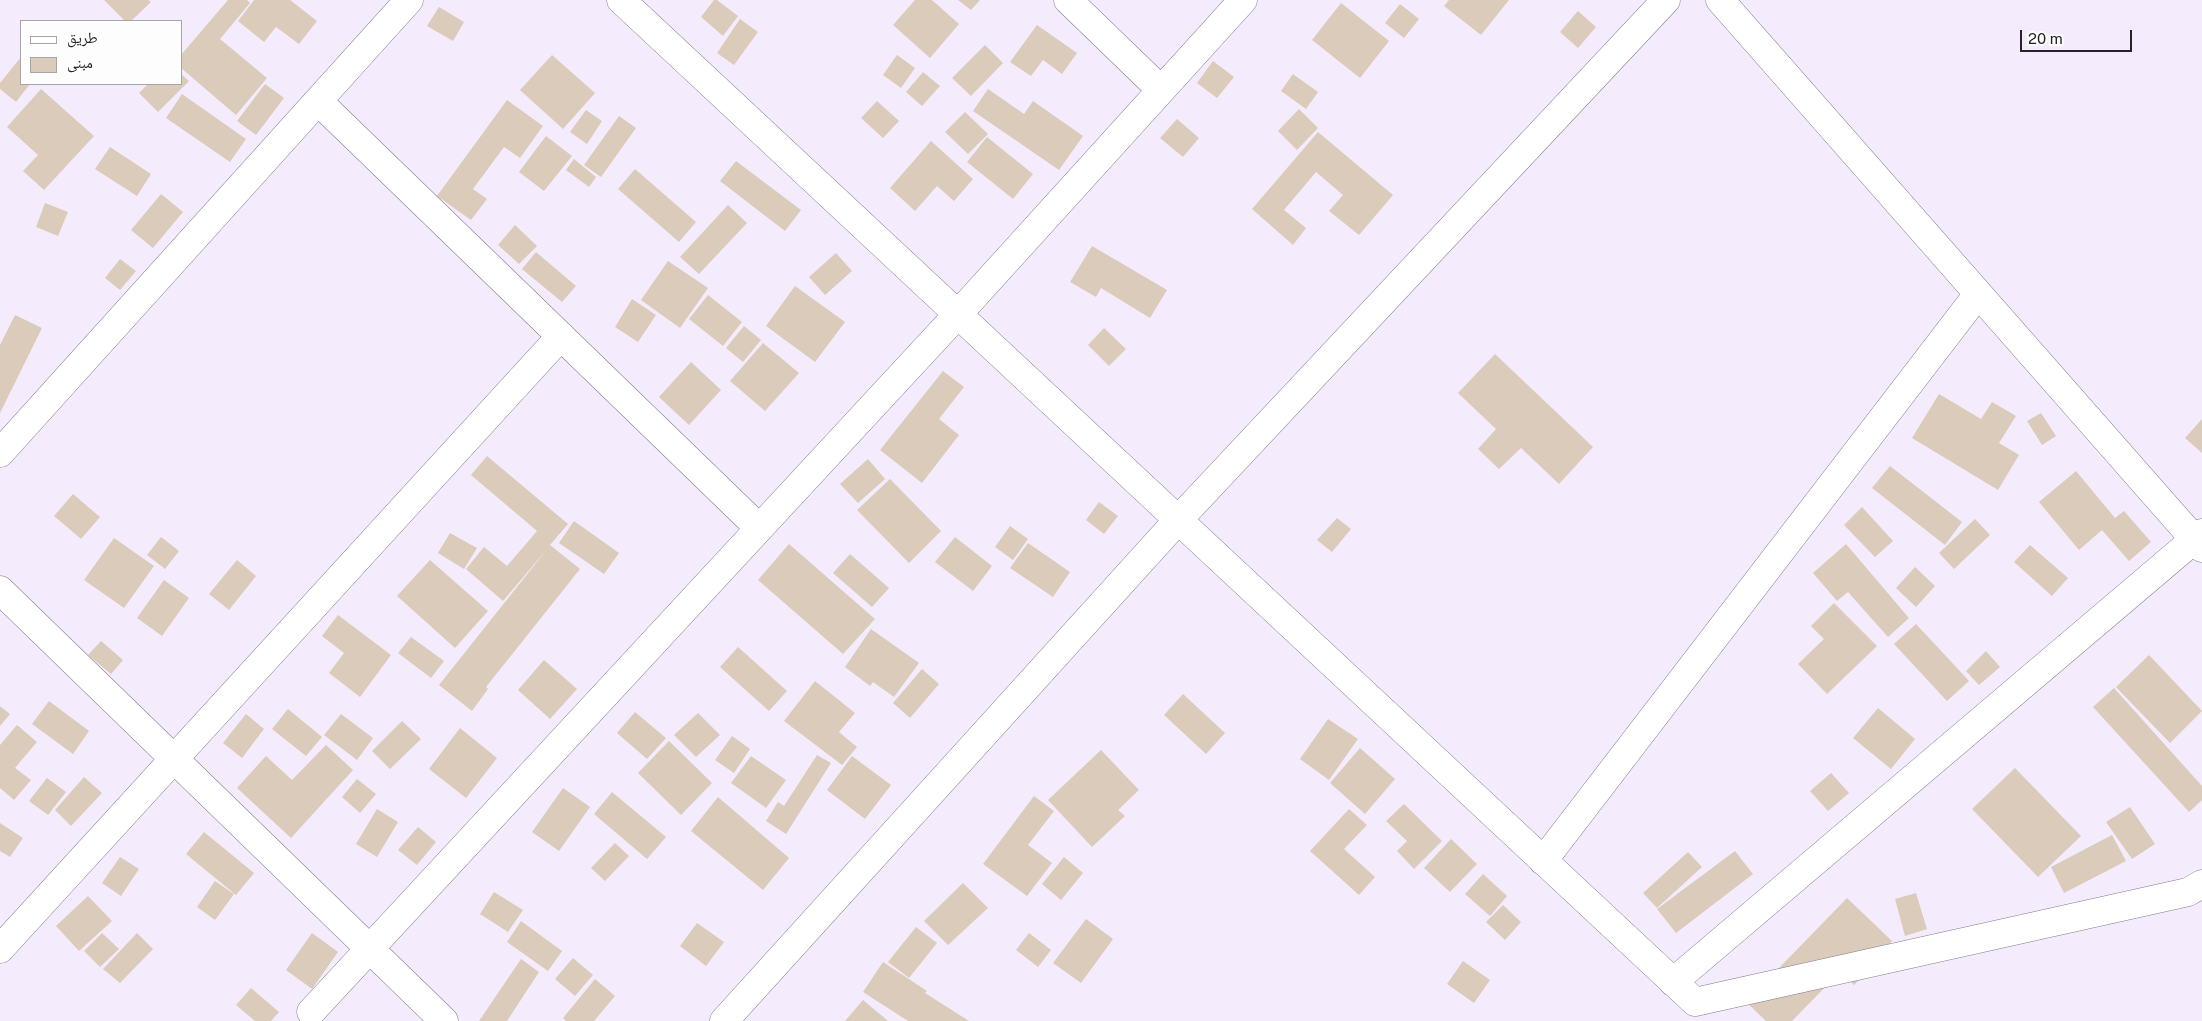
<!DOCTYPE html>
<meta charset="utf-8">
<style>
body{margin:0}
#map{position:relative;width:2202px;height:1021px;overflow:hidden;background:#f4ecfc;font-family:"Public Sans","Noto Naskh Arabic",sans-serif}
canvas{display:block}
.legend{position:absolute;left:20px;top:20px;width:162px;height:65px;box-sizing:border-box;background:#fdfdfd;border:1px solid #a7a5a8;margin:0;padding:6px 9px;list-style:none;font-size:15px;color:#262229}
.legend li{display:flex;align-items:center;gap:10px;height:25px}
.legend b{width:25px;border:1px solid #a7a5a8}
.scale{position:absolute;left:2020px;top:30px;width:112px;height:22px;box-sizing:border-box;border:2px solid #262229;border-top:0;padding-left:6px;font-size:15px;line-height:18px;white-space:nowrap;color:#262229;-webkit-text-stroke:4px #fdfdfd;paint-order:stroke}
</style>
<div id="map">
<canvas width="2202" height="1021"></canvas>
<ul class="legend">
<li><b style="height:6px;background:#fff"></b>طريق</li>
<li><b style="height:14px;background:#dacbba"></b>مبنى</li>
</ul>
<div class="scale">20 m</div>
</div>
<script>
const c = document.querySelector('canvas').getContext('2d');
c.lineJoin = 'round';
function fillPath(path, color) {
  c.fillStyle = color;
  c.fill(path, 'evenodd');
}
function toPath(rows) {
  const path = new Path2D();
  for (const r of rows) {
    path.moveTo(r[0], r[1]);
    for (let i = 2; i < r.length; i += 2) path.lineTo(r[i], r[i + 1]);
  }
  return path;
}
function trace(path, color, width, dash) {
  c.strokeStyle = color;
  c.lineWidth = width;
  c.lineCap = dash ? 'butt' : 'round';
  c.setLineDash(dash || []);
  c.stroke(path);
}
const building = toPath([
 [104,0,148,0,151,2,131,21,125,21],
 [228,0,247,0,250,3,220,39,267,78,236,115,181,68,181,55],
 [254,0,290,0,317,21,299,44,276,27,264,42,238,21],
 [714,0,717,0,738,16,723,36,701,17],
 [915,0,932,0,959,24,930,58,893,25],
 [958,0,980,0,971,10],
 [1449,0,1509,0,1481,35,1444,6],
 [1341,3,1389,41,1360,78,1312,40],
 [1400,4,1419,19,1404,38,1385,23],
 [439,7,464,22,453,41,427,26],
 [1578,11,1596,27,1578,48,1560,32],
 [740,19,758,32,734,65,717,53],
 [1037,25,1077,53,1062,74,1043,60,1031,76,1010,62],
 [985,45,1003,63,971,96,952,78],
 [552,55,595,93,563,129,520,90],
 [897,55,915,68,901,88,883,75],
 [21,57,21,84,30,84,16,102,0,89,0,83],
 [1213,61,1234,77,1217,98,1197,83],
 [923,72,940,86,922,106,906,92],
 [181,74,189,81,158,112,139,93,148,84,181,84],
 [1293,74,1318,92,1306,109,1281,91],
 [265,84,284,98,256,135,237,121],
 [41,89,94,136,44,190,23,171,38,155,7,127],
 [988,89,1024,114,1033,101,1083,136,1059,170,973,111],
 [182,94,246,139,230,162,166,118],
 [507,100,543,126,520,158,504,147,473,189,487,199,471,220,437,196],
 [877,101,899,121,883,138,861,118],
 [1299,109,1318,128,1297,150,1278,131],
 [586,110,602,121,587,144,570,132],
 [965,112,988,134,968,154,945,132],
 [619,116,636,128,601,177,584,165],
 [1177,119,1199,138,1183,157,1160,138],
 [1318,132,1393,195,1359,235,1329,211,1343,195,1316,172,1284,210,1306,228,1293,245,1252,209],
 [546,136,572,156,544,191,519,172],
 [987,137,1033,174,1013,199,967,162],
 [931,141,973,179,954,201,937,186,915,211,890,188],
 [110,147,151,174,137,196,95,169],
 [574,159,596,177,589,187,566,170],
 [736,161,801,210,785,231,720,181],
 [635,169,696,222,679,242,618,189],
 [161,194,183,212,153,248,131,230],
 [45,203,68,212,58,236,36,227],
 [728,205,747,223,699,274,680,257],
 [515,225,537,246,519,264,498,245],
 [1092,246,1167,290,1150,318,1101,288,1096,297,1070,282],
 [536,252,576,286,562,302,522,269],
 [836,253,852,271,825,295,809,277],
 [120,259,136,271,120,290,105,278],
 [668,261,708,288,680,328,641,300],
 [795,286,845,322,815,362,766,326],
 [708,295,742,322,723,346,689,319],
 [632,299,656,315,638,342,615,327],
 [15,315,42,328,0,413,0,345],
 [744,326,761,340,743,362,726,348],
 [1104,328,1126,349,1109,366,1088,345],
 [763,343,799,373,765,411,730,381],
 [1495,354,1593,447,1559,484,1521,448,1499,469,1478,449,1496,429,1458,393],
 [691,362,721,390,689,425,659,397],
 [943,371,964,387,939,419,959,435,922,483,880,450],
 [1939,394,1981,419,1992,402,2016,416,1999,443,2019,455,1998,490,1912,438],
 [2041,413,2056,436,2042,445,2027,421],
 [2202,419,2202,453,2185,438],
 [487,456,568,524,550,545,580,569,486,687,488,689,472,711,439,685,548,548,503,601,466,569,484,547,507,566,537,531,471,475],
 [868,459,885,479,858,503,840,484],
 [1890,466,1962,522,1945,545,1872,488],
 [2076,471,2115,518,2124,511,2151,542,2129,561,2102,530,2079,550,2039,502],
 [890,479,941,531,909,563,857,510],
 [73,494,100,517,81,539,54,516],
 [1099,502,1118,516,1104,534,1086,520],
 [1862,507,1893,541,1875,557,1844,525],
 [1337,518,1351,529,1332,552,1317,540],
 [1975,519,1990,535,1954,569,1939,553],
 [574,521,619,553,604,574,559,543],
 [1010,526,1028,539,1013,560,995,547],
 [450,533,477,548,464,569,438,553],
 [161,537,179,551,165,569,147,555],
 [955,537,992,566,973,591,935,562],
 [114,538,154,566,124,608,84,580],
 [1028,543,1070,572,1053,597,1010,568],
 [789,544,875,619,843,654,758,580],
 [1846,544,1909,618,1888,637,1848,592,1837,601,1813,573],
 [2030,545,2068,578,2052,596,2014,562],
 [850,554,889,588,872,607,833,573],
 [237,560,256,576,229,610,209,594],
 [430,560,488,611,455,648,397,596],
 [1915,567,1935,586,1916,607,1896,588],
 [164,580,189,598,162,636,137,618],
 [1834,603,1877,646,1827,694,1798,664,1824,639,1811,626],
 [338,615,391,655,360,697,329,673,344,653,322,636],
 [1916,624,1969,681,1947,701,1894,644],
 [871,629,919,663,894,697,873,682,870,686,845,667],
 [411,637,444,661,431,678,398,653],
 [101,641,123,660,111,674,88,655],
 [738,647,787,691,769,711,720,667],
 [1986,651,2000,667,1979,685,1966,671],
 [2149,655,2202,711,2170,743,2116,687],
 [544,660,577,689,550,719,518,690],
 [922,669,939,684,910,718,893,703],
 [815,681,855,713,839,732,857,747,842,765,784,721],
 [2114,688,2202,786,2202,800,2189,812,2093,707],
 [1183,694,1225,733,1206,754,1164,715],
 [49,701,89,731,73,754,32,724],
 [0,706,10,714,0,726],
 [1878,708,1915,739,1891,769,1853,738],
 [288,709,322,737,306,756,272,729],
 [635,712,666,738,647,759,617,733],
 [698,713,720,735,696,757,674,735],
 [246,714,264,729,242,758,223,743],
 [341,714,373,738,357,760,324,735],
 [1328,719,1358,739,1329,780,1300,759],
 [402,721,421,739,390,769,372,751],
 [17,725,37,742,15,768,31,780,14,800,0,788,0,745],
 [460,728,497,758,466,798,429,769],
 [732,736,750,749,734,773,715,760],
 [669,741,712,783,681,815,638,773],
 [326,745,353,770,291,838,237,788,266,756,292,780],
 [1360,748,1395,779,1365,814,1330,783],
 [1101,750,1139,790,1118,810,1125,816,1092,847,1048,800],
 [817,755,831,763,786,834,766,821,778,802,784,806],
 [751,756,786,780,766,808,731,783],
 [852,756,891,785,865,819,827,790],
 [2015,768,2081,836,2038,877,1972,809],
 [1831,773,1849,793,1828,811,1810,791],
 [84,777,102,793,71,826,55,810],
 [47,778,66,792,48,815,29,801],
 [357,779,376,794,360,813,342,797],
 [563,788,590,807,559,851,532,832],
 [612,792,666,837,647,859,594,814],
 [1034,796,1054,811,1028,845,1052,863,1027,896,983,864],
 [718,797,789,858,763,890,691,831],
 [1404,804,1442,841,1414,869,1397,851,1407,841,1386,821],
 [2130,807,2155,844,2132,859,2106,822],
 [377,809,398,822,377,857,356,844],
 [1349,809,1367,825,1344,849,1375,877,1359,895,1310,851],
 [0,823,23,838,10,857,0,851],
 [418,827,436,842,417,865,398,850],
 [204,832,254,873,236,895,186,854],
 [2112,835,2126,861,2064,893,2051,867],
 [1451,839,1477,864,1450,892,1424,868],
 [615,843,629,856,605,881,591,868],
 [1735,851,1753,874,1676,933,1657,909],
 [1688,852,1702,867,1657,908,1643,893],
 [120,857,139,869,121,896,102,883],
 [1064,857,1083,873,1061,900,1042,884],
 [1483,874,1507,896,1490,916,1465,894],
 [215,881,234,894,215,920,197,907],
 [963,883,988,908,948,945,924,921],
 [494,892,523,910,508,932,480,914],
 [1916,893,1927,929,1905,936,1895,899],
 [88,896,112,921,79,951,56,926],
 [1847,898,1892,941,1880,954,1882,956,1854,985,1840,972,1792,1021,1766,1021,1746,1002],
 [1503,905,1521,922,1505,940,1486,922],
 [1086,919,1113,939,1081,983,1053,963],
 [521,921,562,951,548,971,507,942],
 [697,923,724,942,706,966,680,946],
 [916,927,937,943,909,978,888,962],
 [102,933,119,949,100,967,84,951],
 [137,933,153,949,120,983,103,969],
 [312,933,338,952,312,989,286,970],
 [1029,933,1051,950,1038,967,1016,950],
 [573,958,593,975,575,996,555,979],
 [521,959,539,972,507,1021,479,1021],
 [1463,961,1490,980,1474,1003,1447,984],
 [883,962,927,991,925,993,969,1021,908,1021,863,992],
 [595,979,615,996,594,1021,566,1021,563,1018],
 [251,988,279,1012,271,1021,255,1021,236,1005],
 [863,1000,888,1021,845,1021]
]);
const minor = toPath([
 [621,0,1695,1002,2188,892,2202,884],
 [1068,0,1161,90],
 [1720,0,2202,548],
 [318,101,759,528],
 [0,453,409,0],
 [0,590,444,1021],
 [1543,861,1978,294],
 [0,949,561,336],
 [1673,982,2202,533],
 [311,1012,959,313,1243,0],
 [724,1021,1179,519,1666,0]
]);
fillPath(building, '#dacbba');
trace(minor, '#837a8c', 29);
trace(minor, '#fff', 28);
</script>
